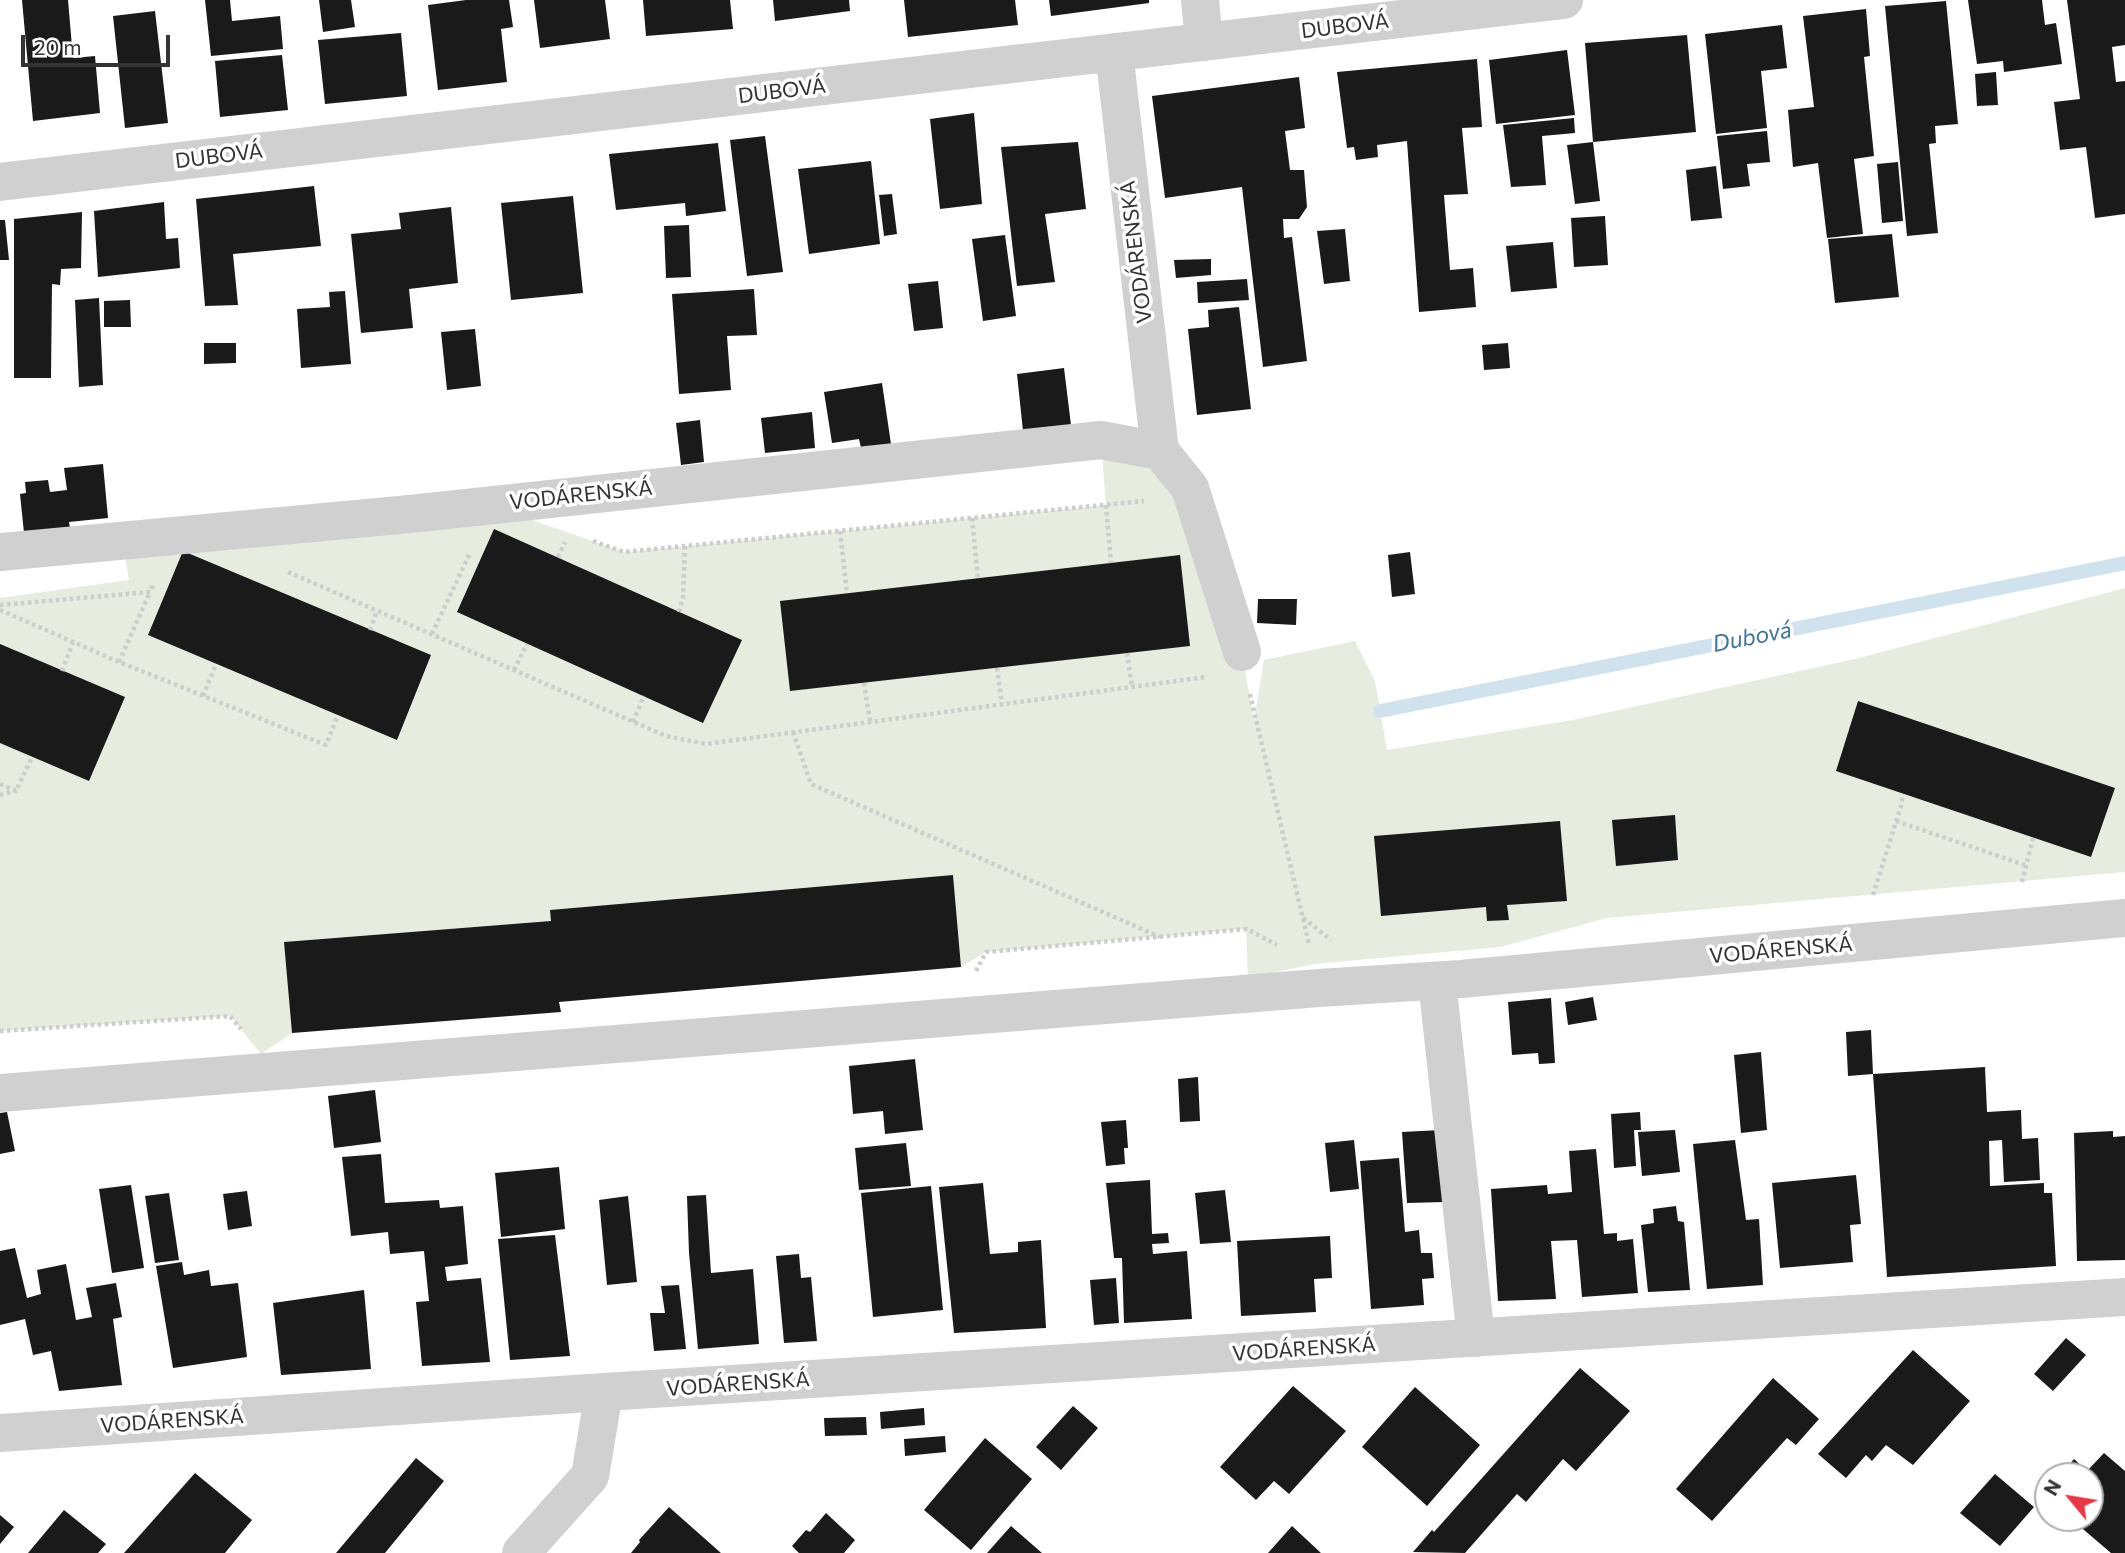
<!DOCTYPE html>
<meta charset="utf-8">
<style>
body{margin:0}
#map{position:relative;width:2125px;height:1553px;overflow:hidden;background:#fff;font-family:Commissioner,sans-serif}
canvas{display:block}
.north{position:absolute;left:2034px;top:1462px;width:70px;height:70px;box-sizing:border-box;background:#fff;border:2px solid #adadad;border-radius:50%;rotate:300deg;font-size:19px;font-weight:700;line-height:28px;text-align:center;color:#333}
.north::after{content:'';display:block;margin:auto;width:24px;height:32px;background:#e63946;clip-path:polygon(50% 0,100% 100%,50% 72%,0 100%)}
.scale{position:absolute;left:21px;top:35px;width:149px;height:32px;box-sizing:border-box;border:4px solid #333;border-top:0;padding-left:9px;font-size:21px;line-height:24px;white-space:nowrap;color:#333;-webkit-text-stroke:5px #fff;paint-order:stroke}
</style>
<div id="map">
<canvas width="2125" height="1553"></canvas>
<div class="north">N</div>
<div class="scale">20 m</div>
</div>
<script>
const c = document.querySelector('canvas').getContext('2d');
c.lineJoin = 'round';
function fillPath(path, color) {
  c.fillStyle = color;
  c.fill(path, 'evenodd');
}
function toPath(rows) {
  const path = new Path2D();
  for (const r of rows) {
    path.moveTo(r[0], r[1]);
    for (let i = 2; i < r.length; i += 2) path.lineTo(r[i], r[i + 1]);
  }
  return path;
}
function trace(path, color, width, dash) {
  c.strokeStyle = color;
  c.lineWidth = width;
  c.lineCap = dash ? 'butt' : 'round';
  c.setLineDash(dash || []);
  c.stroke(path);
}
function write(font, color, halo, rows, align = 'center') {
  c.font = font + ' Commissioner,sans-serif';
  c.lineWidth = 7;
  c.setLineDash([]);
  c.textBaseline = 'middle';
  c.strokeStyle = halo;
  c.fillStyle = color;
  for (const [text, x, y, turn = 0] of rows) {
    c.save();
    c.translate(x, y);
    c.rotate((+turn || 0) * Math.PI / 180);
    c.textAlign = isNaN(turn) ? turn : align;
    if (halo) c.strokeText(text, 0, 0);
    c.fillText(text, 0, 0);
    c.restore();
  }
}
const green = toPath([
 [1101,440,1193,495,1245,671,1254,720,1264,660,1355,641,1375,681,1387,750,1573,720,1855,659,2125,588,2125,872,1607,918,1500,947,1314,964,1248,978,1246,929,986,952,961,967,953,875,550,910,551,921,285,942,292,1033,261,1054,230,1016,0,1031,0,598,129,580,123,547,529,519,624,552,1106,505]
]);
const stream = toPath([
 [1380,711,2125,563]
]);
const building = toPath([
 [22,0,68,0,73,58,95,56,100,113,33,121],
 [205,0,230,0,232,21,280,16,283,49,211,56],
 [319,0,351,0,355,27,323,32],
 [466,0,509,0,513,27,501,29,507,82,438,90,428,5],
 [534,0,605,0,610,39,540,48],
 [643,0,730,0,733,29,646,36],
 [773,0,849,0,850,11,775,21],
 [904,0,1015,0,1018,25,908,37],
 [1049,0,1149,0,1149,3,1051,16],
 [1968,0,2042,0,2045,25,2056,23,2062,64,2004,72,2003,61,1977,64],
 [2067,0,2125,0,2125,45,2112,47,2116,82,2125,81,2125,214,2095,218,2086,147,2060,150,2054,102,2080,99],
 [1946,1,1958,124,1935,126,1936,143,1929,144,1938,233,1907,236,1885,6],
 [1866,9,1870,56,1864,57,1874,156,1854,159,1863,234,1827,238,1818,163,1793,167,1788,110,1814,107,1803,16],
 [155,11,168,123,125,128,113,16],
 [1782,25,1787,68,1761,71,1767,128,1716,134,1705,34],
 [401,33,407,96,325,104,318,40],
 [1687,35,1696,132,1593,142,1600,201,1575,204,1567,145,1593,142,1585,43],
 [1567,50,1575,115,1496,124,1489,60],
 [282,55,288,110,220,117,215,61],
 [1477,59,1482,127,1462,128,1468,194,1444,195,1450,270,1473,268,1476,307,1419,312,1407,141,1377,145,1378,157,1356,160,1354,147,1347,148,1337,72],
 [1996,72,1998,105,1977,106,1975,74],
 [1299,77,1305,128,1285,131,1290,170,1304,170,1307,207,1299,219,1283,219,1284,238,1292,237,1307,361,1263,367,1242,187,1165,198,1152,96],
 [974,113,982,204,940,209,930,119],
 [1574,118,1575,133,1542,136,1546,185,1511,187,1503,125],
 [1767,131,1770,162,1747,164,1750,186,1723,189,1717,136],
 [765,136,783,272,747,276,730,140],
 [1078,142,1086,209,1045,214,1055,282,1017,286,1001,147],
 [718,143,726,211,686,216,685,203,616,210,609,154],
 [871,161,880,244,809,254,798,169],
 [1898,162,1903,221,1882,223,1877,164],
 [1716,166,1722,218,1691,221,1686,170],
 [314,186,321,246,233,254,238,305,205,306,196,199],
 [892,194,897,234,884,236,879,195],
 [573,196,583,293,511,300,501,203],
 [164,202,166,239,178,238,180,268,98,277,94,211],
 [451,207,458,283,409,289,413,328,361,333,351,234,401,229,399,213],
 [82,212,81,268,61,269,60,285,52,284,51,378,14,378,14,219],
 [1605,216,1608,265,1574,267,1571,218],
 [0,220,5,220,9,260,0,260],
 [689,225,691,277,666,278,664,226],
 [1345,229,1350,281,1324,284,1317,231],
 [1892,234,1899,297,1835,303,1828,239],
 [1005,235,1016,316,983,321,972,239],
 [1553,242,1557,288,1511,292,1506,246],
 [1211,259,1211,275,1176,278,1174,260],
 [1247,279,1249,300,1198,303,1197,282],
 [938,281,943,328,914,331,908,284],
 [754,289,757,335,727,336,731,390,679,394,672,294],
 [345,291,351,364,301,368,297,309,330,307,329,292],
 [99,298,103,385,79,387,75,300],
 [130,300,131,327,104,327,104,301],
 [1239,307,1251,409,1197,415,1188,329,1209,327,1208,310],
 [475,329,481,386,447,390,441,332],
 [204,343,236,343,236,363,204,364],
 [1508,343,1510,368,1484,370,1482,345],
 [1064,368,1071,425,1023,431,1017,374],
 [882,383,891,444,861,448,859,439,832,443,824,392],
 [812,412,815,448,765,453,761,418],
 [700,420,704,462,681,465,676,423],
 [103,464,108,518,69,522,70,528,24,533,20,494,26,493,25,482,48,480,50,492,67,490,64,468],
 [494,529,742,640,703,723,457,612],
 [183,551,431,655,397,740,148,635],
 [1410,552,1415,594,1392,597,1388,555],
 [1180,555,1190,646,790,691,780,601],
 [1258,599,1297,599,1296,625,1257,623],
 [0,644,125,697,89,781,0,743],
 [1858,701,2115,788,2091,857,1836,771],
 [1675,815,1678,860,1616,866,1612,820],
 [1560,821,1567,901,1507,905,1509,920,1487,921,1486,907,1381,916,1374,836],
 [953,875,961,967,559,1002,561,1012,292,1033,284,942,551,921,550,910],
 [1593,997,1597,1020,1568,1025,1565,1002],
 [1551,998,1555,1063,1539,1064,1538,1053,1512,1055,1508,1002],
 [1871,1030,1873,1074,1985,1067,1987,1112,2021,1110,2022,1139,2038,1138,2040,1180,2004,1182,2002,1140,1989,1141,1990,1186,2044,1183,2044,1193,2052,1193,2056,1266,1887,1277,1873,1074,1848,1076,1846,1032],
 [1761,1052,1767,1130,1741,1133,1734,1055],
 [915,1059,923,1130,885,1134,883,1111,853,1114,849,1066],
 [1198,1077,1200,1121,1180,1122,1178,1079],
 [375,1090,381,1142,334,1148,328,1096],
 [7,1112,15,1151,0,1154,0,1113],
 [1640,1112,1641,1130,1634,1130,1636,1166,1614,1168,1611,1114],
 [1126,1120,1128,1148,1124,1148,1125,1164,1106,1166,1101,1122],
 [1441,1130,1445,1202,1407,1203,1402,1132],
 [1675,1130,1680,1172,1642,1176,1638,1132],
 [2113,1131,2113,1137,2125,1136,2125,1260,2077,1261,2074,1133],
 [1354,1140,1359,1189,1330,1192,1325,1143],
 [1735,1140,1746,1220,1759,1219,1763,1285,1707,1289,1693,1144],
 [906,1143,911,1186,859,1190,855,1148],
 [1596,1149,1604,1234,1617,1233,1617,1241,1633,1239,1638,1293,1582,1297,1577,1240,1551,1241,1556,1299,1498,1301,1491,1189,1547,1185,1548,1194,1572,1192,1569,1151],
 [381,1154,385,1203,439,1200,440,1208,463,1206,468,1264,445,1267,447,1281,481,1278,490,1362,422,1366,416,1302,429,1301,424,1251,390,1254,388,1232,351,1236,342,1157],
 [1399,1158,1405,1232,1419,1230,1421,1253,1432,1253,1434,1278,1422,1279,1424,1305,1371,1309,1360,1161],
 [559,1167,565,1229,501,1237,495,1173],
 [1856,1175,1861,1224,1850,1225,1853,1262,1780,1268,1772,1183],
 [1150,1180,1152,1234,1168,1233,1169,1243,1152,1244,1153,1254,1187,1251,1192,1319,1124,1323,1122,1258,1114,1258,1106,1183],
 [983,1183,990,1254,1018,1252,1018,1242,1041,1240,1046,1328,954,1333,939,1187],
 [131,1185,144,1268,112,1273,99,1189],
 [931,1186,943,1310,873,1317,861,1193],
 [1225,1190,1231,1242,1200,1244,1195,1193],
 [247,1191,252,1226,228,1230,223,1194],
 [169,1193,179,1260,155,1263,145,1196],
 [706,1195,711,1273,753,1269,759,1344,698,1349,689,1253,687,1196],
 [628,1196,637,1282,607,1285,599,1200],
 [1676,1206,1678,1221,1684,1222,1690,1290,1648,1292,1641,1225,1654,1223,1653,1209],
 [555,1235,570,1356,510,1360,498,1239],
 [1330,1236,1332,1278,1314,1279,1316,1312,1241,1316,1237,1241],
 [15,1248,27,1298,41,1294,37,1270,66,1264,76,1320,92,1317,86,1288,116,1283,122,1317,113,1319,122,1385,59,1391,51,1351,33,1355,25,1319,0,1325,0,1251],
 [799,1254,801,1278,811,1277,817,1341,784,1343,776,1256],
 [182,1262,184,1275,209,1270,211,1286,238,1283,247,1357,173,1368,156,1266],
 [1116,1278,1119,1323,1094,1325,1090,1280],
 [679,1285,686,1349,654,1351,650,1313,665,1313,661,1286],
 [364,1290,371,1369,281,1375,273,1303],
 [2066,1338,2086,1355,2053,1391,2034,1374],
 [1913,1350,1970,1401,1913,1465,1886,1445,1872,1461,1866,1455,1846,1478,1818,1454],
 [1580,1368,1630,1411,1576,1471,1563,1459,1526,1502,1517,1494,1465,1553,1413,1552,1432,1530,1434,1532],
 [1773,1378,1819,1419,1796,1445,1787,1438,1712,1521,1676,1489],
 [1293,1386,1346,1431,1289,1494,1274,1481,1256,1500,1220,1467],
 [1415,1387,1480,1445,1427,1506,1362,1447],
 [1073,1406,1098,1428,1061,1470,1036,1447],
 [924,1408,925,1425,881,1429,880,1412],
 [866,1417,867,1435,825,1436,824,1418],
 [945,1436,946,1452,905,1456,904,1439],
 [985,1438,1032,1479,971,1550,924,1510],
 [2104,1453,2125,1471,2125,1553,2111,1553,2070,1518,2090,1518,2090,1476,2060,1476,2074,1459,2087,1471],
 [416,1458,444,1481,385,1553,336,1553],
 [195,1473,252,1520,225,1553,124,1553],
 [1995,1474,2034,1507,2000,1546,1960,1513],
 [669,1507,721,1553,631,1553,640,1542,639,1540],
 [64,1510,106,1544,98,1553,28,1553],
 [826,1513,855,1540,844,1553,799,1553,792,1546,806,1530,810,1532],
 [0,1515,14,1527,0,1544],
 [1011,1526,1042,1553,987,1553],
 [1292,1526,1321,1553,1268,1553]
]);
const path = toPath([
 [1106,505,1111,563],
 [972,518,978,579],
 [840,531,847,593],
 [593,541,624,552,1144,501],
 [558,557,565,542],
 [288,572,666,736,706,744,1206,677],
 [0,605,150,592,154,583],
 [0,610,119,662,326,745,338,715],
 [679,612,683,598,685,546],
 [370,630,377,611],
 [432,634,470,553],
 [1127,653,1132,687],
 [119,662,150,592],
 [997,668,1002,704],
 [514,670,527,644],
 [62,671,73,642],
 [864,683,870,721],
 [1250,694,1309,944],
 [203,696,216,664],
 [633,722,644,696],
 [793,732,811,784,1160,937],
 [0,784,16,791,32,757],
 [0,795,15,791],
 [1896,821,2025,865],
 [2022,882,2033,838],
 [1873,895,1901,806,1903,794],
 [1303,918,1331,940],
 [976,971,986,952,1247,929,1277,945],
 [0,1031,230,1016,241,1029]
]);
const minor = toPath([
 [1200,0,1204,42],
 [1114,52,1160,451],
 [0,182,1564,0],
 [0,552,410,514,1101,440,1160,451,1190,488,1242,652],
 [1437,981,1476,1338],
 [0,1093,1319,988,1461,979,2125,918],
 [0,1433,604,1392,2125,1297],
 [521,1553,590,1476,604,1392]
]);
const streetNames = [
 ["DUBOVÁ",1345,26,-7],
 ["DUBOVÁ",782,91,-7],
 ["DUBOVÁ",219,156,-7],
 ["VODÁRENSKÁ",1136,252,-97],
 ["VODÁRENSKÁ",581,495,-6],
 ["VODÁRENSKÁ",1781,950,-5],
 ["VODÁRENSKÁ",1304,1349,-4],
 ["VODÁRENSKÁ",738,1384,-4],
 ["VODÁRENSKÁ",172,1421,-4]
];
const waterNames = [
 ["Dubová",1752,637,-11]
];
fillPath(green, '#e6ecdf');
trace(stream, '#cfe2ee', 14);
fillPath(building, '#1a1a1a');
trace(path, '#cdcdcd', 4.5, [3.5, 3.5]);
trace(minor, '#d0d0d0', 38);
write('21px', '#333', '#fff', streetNames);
write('italic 23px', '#3f7597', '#fff', waterNames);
</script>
